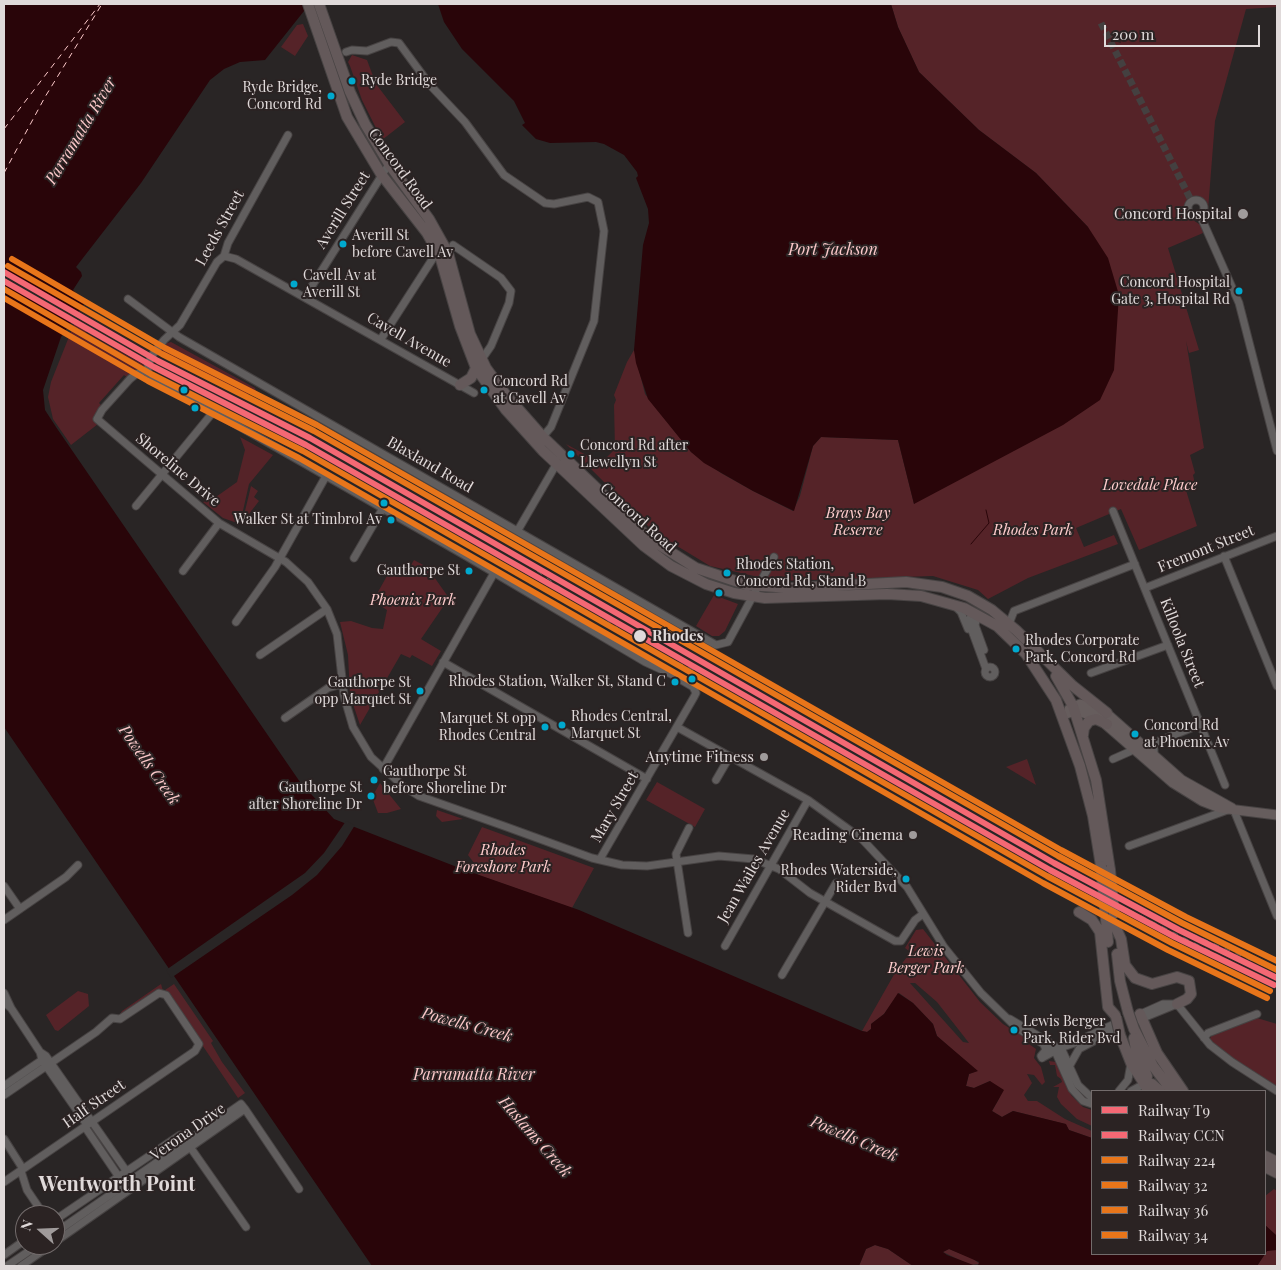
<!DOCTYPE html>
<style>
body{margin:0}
#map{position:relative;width:1281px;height:1270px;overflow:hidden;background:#292525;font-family:"Playfair Display",serif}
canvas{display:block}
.frame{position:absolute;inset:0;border:5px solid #e0dada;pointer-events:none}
.legend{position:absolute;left:1091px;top:1090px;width:175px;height:165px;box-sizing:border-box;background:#2b2323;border:1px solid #736c6c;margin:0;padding:6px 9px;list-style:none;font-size:15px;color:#e0dada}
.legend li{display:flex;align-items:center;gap:10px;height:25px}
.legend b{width:25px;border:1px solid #736c6c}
.north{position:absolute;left:15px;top:1205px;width:50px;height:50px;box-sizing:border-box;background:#2b2323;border:1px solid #736c6c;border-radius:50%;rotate:290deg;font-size:14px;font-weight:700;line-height:20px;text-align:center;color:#e0dada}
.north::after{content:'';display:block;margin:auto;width:18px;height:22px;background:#a09b9b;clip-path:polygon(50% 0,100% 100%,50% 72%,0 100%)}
.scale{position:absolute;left:1104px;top:25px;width:156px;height:22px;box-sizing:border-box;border:2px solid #e0dada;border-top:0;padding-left:6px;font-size:15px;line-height:18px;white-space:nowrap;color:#e0dada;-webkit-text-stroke:4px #2b2323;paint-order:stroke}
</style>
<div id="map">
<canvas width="1281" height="1270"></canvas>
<div class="frame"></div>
<ul class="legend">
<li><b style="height:6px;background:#f46874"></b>Railway T9</li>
<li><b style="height:6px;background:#f46874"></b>Railway CCN</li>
<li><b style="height:6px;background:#e8751a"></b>Railway 224</li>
<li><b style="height:6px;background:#e8751a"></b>Railway 32</li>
<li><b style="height:6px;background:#e8751a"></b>Railway 36</li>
<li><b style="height:6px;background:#e8751a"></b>Railway 34</li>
</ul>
<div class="north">N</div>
<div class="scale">200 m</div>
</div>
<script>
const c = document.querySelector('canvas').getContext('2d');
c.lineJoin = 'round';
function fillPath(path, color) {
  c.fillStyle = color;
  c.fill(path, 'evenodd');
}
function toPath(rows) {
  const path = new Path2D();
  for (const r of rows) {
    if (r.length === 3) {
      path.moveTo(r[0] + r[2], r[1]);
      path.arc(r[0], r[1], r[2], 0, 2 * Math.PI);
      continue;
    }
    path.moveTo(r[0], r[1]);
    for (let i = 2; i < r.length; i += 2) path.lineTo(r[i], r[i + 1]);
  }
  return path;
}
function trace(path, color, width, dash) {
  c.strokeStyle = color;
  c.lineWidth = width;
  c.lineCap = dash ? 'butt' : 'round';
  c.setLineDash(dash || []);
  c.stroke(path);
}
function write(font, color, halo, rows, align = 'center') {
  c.font = font + ' "Playfair Display",serif';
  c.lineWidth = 4;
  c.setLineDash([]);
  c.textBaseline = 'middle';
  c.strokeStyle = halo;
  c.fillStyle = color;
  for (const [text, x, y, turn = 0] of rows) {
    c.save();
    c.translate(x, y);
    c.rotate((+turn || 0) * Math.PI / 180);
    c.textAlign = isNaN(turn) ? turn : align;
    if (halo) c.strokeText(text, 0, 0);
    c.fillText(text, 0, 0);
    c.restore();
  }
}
const green = toPath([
 [891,4,1277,4,1277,7,1246,9,1215,121,1208,210,1207,202,1198,196,1188,199,1184,207,1187,216,1202,226,1203,233,1168,248,1199,350,1189,353,1186,341,1204,448,1190,455,1195,473,1193,475,1195,484,1185,487,1197,526,1139,550,1121,509,1076,528,1084,547,1114,535,1118,544,1028,578,988,599,978,590,933,576,776,581,710,566,654,532,566,444,601,463,615,449,614,405,616,400,614,395,627,362,634,350,645,394,691,452,721,473,753,491,793,511,800,496,813,446,821,437,898,440,914,504,1088,227,1036,173,979,130,919,72,898,27],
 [303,24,308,36,295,56,281,47,297,25],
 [352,55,367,60,376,84,405,122,382,140,362,100,350,66,348,62],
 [76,319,89,327,86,333,144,365,128,378,124,375,99,403,102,406,94,416,98,424,71,445,53,419,48,397,51,382],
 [171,342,255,388,256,391,247,394,159,351,164,344],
 [240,437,273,455,249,484,240,524,223,518,203,502,213,499,237,482,245,450],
 [251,486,258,491,254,497,259,501,249,514,245,511],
 [414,560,427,567,449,598,421,639,441,651,432,666,412,655,410,658,401,654,360,725,350,695,348,655,340,622,351,621,372,628,383,629,387,610,373,601,393,565,407,572],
 [714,595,738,604,725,631,719,636,712,636,696,626],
 [685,671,707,680,780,720,777,723,684,672],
 [1027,759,1036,785,1006,767],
 [657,782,705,809,695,827,646,800],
 [380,783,401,809,387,813,378,813,372,797],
 [437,810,463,819,442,822,436,816],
 [482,827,594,868,572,908,478,875,480,871,468,855],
 [923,929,980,1002,1003,1024,1030,1041,1029,1044,1036,1049,1034,1058,1041,1067,1045,1082,1042,1085,1034,1075,1027,1074,1032,1083,1024,1095,1028,1101,1037,1101,1065,1119,1092,1131,1092,1138,1069,1130,1065,1124,1013,1111,1002,1117,992,1111,1000,1097,990,1081,974,1088,966,1086,969,1074,977,1071,937,1036,933,1024,913,1003,899,993,884,1014,871,1024,871,1029,867,1032,862,1031,896,971,907,957,909,951,905,948,916,930],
 [910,983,915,983,937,1002,969,1043,963,1042],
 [161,984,163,991,156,990,119,1016,122,1011],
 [174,984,213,1041,211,1043,222,1062,245,1093,238,1098,165,990],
 [78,991,88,994,89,1006,58,1031,55,1030,46,1015],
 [1257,1018,1277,1024,1277,1087,1227,1055,1209,1040,1212,1035],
 [1049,1061,1056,1062,1060,1065,1071,1095,1083,1107,1092,1110,1092,1126,1077,1119,1061,1104,1057,1097,1059,1087,1053,1087,1062,1082,1061,1079,1057,1076,1055,1065,1050,1065],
 [1274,1189,1277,1191,1277,1236,1265,1225,1265,1196],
 [875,1245,888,1249,913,1266,859,1266,866,1249],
 [949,1249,972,1258,980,1264,970,1265,943,1252],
 [1276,1249,1277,1266,1257,1266,1267,1251]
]);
const water = toPath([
 [4,4,322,4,304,11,265,60,240,62,224,69,210,80,141,183,76,267,81,272,82,276,73,290,84,304,61,337,43,390,45,410,56,427,300,782,334,819,462,869,579,910,862,1031,867,1032,871,1029,871,1024,884,1014,898,993,913,1003,933,1024,937,1036,978,1071,969,1074,966,1086,974,1088,990,1081,1004,1090,992,1111,1002,1117,1013,1111,1066,1124,1069,1130,1092,1138,1092,1254,1265,1254,1265,1225,1277,1236,1277,1250,1267,1251,1257,1266,978,1266,979,1262,949,1249,943,1252,947,1255,976,1266,913,1266,888,1249,875,1245,866,1249,859,1266,372,1266,4,727],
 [438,4,891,4,898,27,919,72,979,130,1036,173,1088,227,1108,258,1119,295,1114,370,1100,400,1063,425,914,504,898,440,821,437,813,446,794,511,753,491,704,463,691,452,648,399,636,363,634,350,643,245,649,223,648,209,636,178,638,176,637,172,624,155,604,144,596,142,550,143,536,139,522,125,525,123,514,101,462,49,444,22]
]);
const pier = toPath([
 [4,263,84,309,82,311,4,266],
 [4,270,80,314,76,320,4,278],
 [346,821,355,825,342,846,317,875,292,895,171,978,166,970,305,873,324,853]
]);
const stream = toPath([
 [971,544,989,523,986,510]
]);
const ferry = toPath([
 [4,129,100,4],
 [4,173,45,97,102,4]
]);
const minorTunnel = toPath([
 [1101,23,1192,202]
]);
const minor = toPath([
 [346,52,352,50,367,51,391,42,399,43,430,85,465,122,504,175,545,203,554,204,588,197,598,202,604,231,594,321,551,427,540,440],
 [288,135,228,243,224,256,217,262,180,325,164,340,153,354,148,364,148,374,466,556,645,662,671,674,693,687,696,693,694,697,600,859],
 [1196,208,8],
 [1200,215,1239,303,1277,451],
 [453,245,501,278,511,291,509,303,491,346,482,359],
 [224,256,236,259,474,393],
 [305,297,389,164],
 [128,299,179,337,716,645,728,642,774,557],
 [381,339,437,252],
 [147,371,136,374,130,379,102,410,97,419,219,523,286,562,308,582,327,609,337,634,344,696,353,727,371,757,403,786,419,796,504,826,592,858,622,865,647,866,719,856,754,859,779,869,810,893,895,941,901,941,915,920,923,914],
 [136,506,214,411],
 [1113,511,1225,785],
 [518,530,557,463],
 [1224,556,1277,686],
 [354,558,383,508],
 [183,571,219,523],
 [1145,588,1277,536],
 [955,606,961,612,968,629],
 [972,612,970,619,971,628,986,669],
 [978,615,975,625,984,650],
 [236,622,275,567,326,476],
 [1009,624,1014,611,1135,564],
 [260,655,327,609],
 [443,662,647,779],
 [990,672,5],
 [1091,673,1168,645],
 [285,718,328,688,342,684],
 [677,727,808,800,862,839,907,887,944,947,981,993,1017,1028,1055,1051],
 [1154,756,1154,743,1201,724],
 [1113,759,1138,748],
 [383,769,494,573],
 [716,780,730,756],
 [1129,846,1233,808,1277,916],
 [4,886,20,909],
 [4,920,66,877,78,865],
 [688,933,676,854,689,828],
 [725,946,808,800],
 [782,975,836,883],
 [4,993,11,1008],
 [4,1002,11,1008,40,1052],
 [1177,1004,1210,1045,1232,1062,1277,1091],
 [1134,1017,1163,1004,1177,1004],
 [1010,1019,1062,1050,1078,1085,1092,1098],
 [1138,1020,1177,1004],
 [1204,1038,1208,1033,1257,1014],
 [1082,1039,1112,1025],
 [1044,1045,1046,1050,1041,1056,1042,1058,1060,1048,1113,1030],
 [1055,1051,1072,1089,1083,1101,1092,1104],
 [1070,1065,1079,1049,1094,1041],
 [4,1086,45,1058],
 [1119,1091,1128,1080,1131,1063],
 [1131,1091,1144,1084],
 [4,1095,96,1032,112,1018,120,1019,159,993,166,995,199,1044,195,1051,4,1182],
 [245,1109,299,1189],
 [87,1125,42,1060,40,1052,46,1056,127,1172],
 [85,1127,119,1177],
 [4,1139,23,1169],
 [188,1144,246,1227],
 [21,1171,27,1190,44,1215],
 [55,1220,180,1135],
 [55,1233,241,1104,245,1109,55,1242],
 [4,1255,25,1240],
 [7,1266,38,1245],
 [21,1266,51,1245]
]);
const major = toPath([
 [1069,709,1080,704,1103,710,1182,780,1232,808],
 [1063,715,1075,711,1096,716,1173,783,1202,801,1220,808,1277,815]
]);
const highway = toPath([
 [308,4,347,117,381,174,427,233,440,256,460,326,476,368,506,410,543,451,644,546,671,566,706,584,734,593,765,598,887,594,921,596,964,608,997,626,1026,654,1056,700,1080,766,1093,816,1101,866],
 [319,4,350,92,365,124,389,164,429,219,448,253,470,334,486,368,506,395,543,437,650,539,696,568,747,585,791,588,906,582,942,587,968,596,992,610,1016,630,1073,686,1107,713],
 [460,385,471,378,476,368],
 [1056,676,1073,706,1096,780,1110,870],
 [1083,735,1084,728,1089,721,1096,719,1107,724],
 [1105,909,1108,942],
 [1079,912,1092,920,1100,932,1108,1007,1115,1015],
 [1115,926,1121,939,1125,965,1135,978,1152,984,1177,977,1189,981,1191,994,1187,999,1177,1004],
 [1117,954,1120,981,1128,1012],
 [1140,1014,1157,1053,1183,1091],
 [1134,1029,1153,1066,1172,1091],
 [1120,1035,1131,1063,1149,1091],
 [1134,1038,1136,1050,1147,1076,1146,1087],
 [1144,1084,1152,1084,1160,1091],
 [1265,1156,1277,1162],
 [1265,1167,1277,1173]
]);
const rail = toPath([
 [537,571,645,647,743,693,1051,870,1277,985],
 [1148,914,1277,972]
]);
const highwayBridge = toPath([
 [1101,866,1105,909],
 [1110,870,1114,914],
 [1128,1012,1134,1029],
 [1116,1017,1120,1035]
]);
const rail1 = toPath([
 [4,272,158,361,310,438,1054,863,1179,930,1277,978]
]);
const rail2 = toPath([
 [4,281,154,367,306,445,1050,870,1175,937,1274,985]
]);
const rail3 = toPath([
 [8,266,162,354,314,431,1058,856,1182,923,1277,970]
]);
const rail4 = toPath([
 [4,289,151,374,303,451,1047,876,1172,943,1270,991]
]);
const rail5 = toPath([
 [12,259,165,348,317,425,1061,850,1186,917,1277,961]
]);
const rail6 = toPath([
 [4,298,148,381,299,458,1043,883,1168,950,1267,998]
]);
const markers = [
 [352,81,4.5,"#00a9ce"],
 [331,96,4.5,"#00a9ce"],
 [1243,214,6,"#a09b9b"],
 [343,244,4.5,"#00a9ce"],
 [294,284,4.5,"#00a9ce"],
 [1239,291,4.5,"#00a9ce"],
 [184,390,4.5,"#00a9ce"],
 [484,390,4.5,"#00a9ce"],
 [195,408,4.5,"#00a9ce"],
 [571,454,4.5,"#00a9ce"],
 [384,503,4.5,"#00a9ce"],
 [391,520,4.5,"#00a9ce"],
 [469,571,4.5,"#00a9ce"],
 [727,573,4.5,"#00a9ce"],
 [719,593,4.5,"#00a9ce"],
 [640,636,7,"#e0dada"],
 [1016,649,4.5,"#00a9ce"],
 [692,679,4.5,"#00a9ce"],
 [675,682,4.5,"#00a9ce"],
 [420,691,4.5,"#00a9ce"],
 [562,725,4.5,"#00a9ce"],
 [545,727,4.5,"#00a9ce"],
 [1135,734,4.5,"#00a9ce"],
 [764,757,5,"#a09b9b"],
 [374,780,4.5,"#00a9ce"],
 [371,796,4.5,"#00a9ce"],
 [913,835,5,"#a09b9b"],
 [906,879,4.5,"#00a9ce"],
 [1014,1030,4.5,"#00a9ce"]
];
const busNames = [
 ["Ryde Bridge",361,81],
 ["Ryde Bridge,",322,88,"right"],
 ["Concord Rd",322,105,"right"],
 ["Averill St",352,236],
 ["before Cavell Av",352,253],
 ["Cavell Av at",303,276],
 ["Averill St",303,293],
 ["Concord Hospital",1230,283,"right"],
 ["Gate 3, Hospital Rd",1230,300,"right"],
 ["Concord Rd",493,382],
 ["at Cavell Av",493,399],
 ["Concord Rd after",580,446],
 ["Llewellyn St",580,463],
 ["Walker St at Timbrol Av",382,520,"right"],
 ["Rhodes Station,",736,565],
 ["Concord Rd, Stand B",736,582],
 ["Gauthorpe St",460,571,"right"],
 ["Rhodes Corporate",1025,641],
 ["Park, Concord Rd",1025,658],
 ["Rhodes Station, Walker St, Stand C",666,682,"right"],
 ["Gauthorpe St",411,683,"right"],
 ["opp Marquet St",411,700,"right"],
 ["Rhodes Central,",571,717],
 ["Marquet St",571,734],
 ["Marquet St opp",536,719,"right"],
 ["Rhodes Central",536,736,"right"],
 ["Concord Rd",1144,726],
 ["at Phoenix Av",1144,743],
 ["Gauthorpe St",383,772],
 ["before Shoreline Dr",383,789],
 ["Gauthorpe St",362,788,"right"],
 ["after Shoreline Dr",362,805,"right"],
 ["Rhodes Waterside,",897,871,"right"],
 ["Rider Bvd",897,888,"right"],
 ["Lewis Berger",1023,1022],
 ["Park, Rider Bvd",1023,1039]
];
const streetNames = [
 ["Concord Road",400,169,54],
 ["Averill Street",343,210,-58],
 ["Leeds Street",220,228,-61],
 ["Cavell Avenue",409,340,30],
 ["Blaxland Road",430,465,30],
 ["Shoreline Drive",178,470,40],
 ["Concord Road",638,518,42],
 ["Fremont Street",1206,549,-22],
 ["Killoola Street",1182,643,68],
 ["Mary Street",615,807,-60],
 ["Jean Wailes Avenue",754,866,-60],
 ["Half Street",94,1104,-35],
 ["Verona Drive",188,1132,-35]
];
const poiNames = [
 ["Concord Hospital",1232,214],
 ["Anytime Fitness",754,757],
 ["Reading Cinema",903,835]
];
const parkNames = [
 ["Lovedale Place",1150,485],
 ["Brays Bay",858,513],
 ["Reserve",858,530],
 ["Rhodes Park",1033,530],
 ["Phoenix Park",413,600],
 ["Rhodes",503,850],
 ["Foreshore Park",503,867],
 ["Lewis",926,951],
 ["Berger Park",926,968]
];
const stopNames = [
 ["Rhodes",652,636]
];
const waterNames = [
 ["Parramatta River",81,131,-59],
 ["Port Jackson",833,250],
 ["Powells Creek",149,765,55],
 ["Powells Creek",467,1025,15],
 ["Parramatta River",474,1075],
 ["Haslams Creek",535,1137,49],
 ["Powells Creek",854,1139,23]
];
const districtNames = [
 ["Wentworth Point",117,1185]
];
fillPath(green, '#552328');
fillPath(water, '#290509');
fillPath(pier, '#292525');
trace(stream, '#290509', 1);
trace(ferry, '#fcc9ca', 1, [6, 5]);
trace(minorTunnel, '#444040', 7, [7, 3.5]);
trace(minor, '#474343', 9);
trace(major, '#474343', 11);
trace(highway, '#474343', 12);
trace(minor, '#615e5e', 7);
trace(major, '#665d5d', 9);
trace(highway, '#64595a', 10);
trace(rail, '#5e5b5b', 1, [6, 6]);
trace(highwayBridge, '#474343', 12, []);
trace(highwayBridge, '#64595a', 10);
trace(rail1, '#f46874', 6);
trace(rail2, '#f46874', 6);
trace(rail3, '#e8751a', 6);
trace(rail4, '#e8751a', 6);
trace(rail5, '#e8751a', 6);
trace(rail6, '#e8751a', 6);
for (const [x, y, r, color] of markers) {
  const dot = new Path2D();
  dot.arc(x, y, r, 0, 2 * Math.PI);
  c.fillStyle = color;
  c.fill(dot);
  trace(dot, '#2b2323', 2);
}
write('14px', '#e0dada', '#2b2323', busNames, 'left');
write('15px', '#e0dada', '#2b2323', streetNames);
write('15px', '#e0dada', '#2b2323', poiNames, 'right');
write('italic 15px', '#ffcdcd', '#2b2323', parkNames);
write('bold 15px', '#e0dada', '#2b2323', stopNames, 'left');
write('italic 16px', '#fcc9ca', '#2b2323', waterNames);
write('bold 20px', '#e0dada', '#2b2323', districtNames);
</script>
